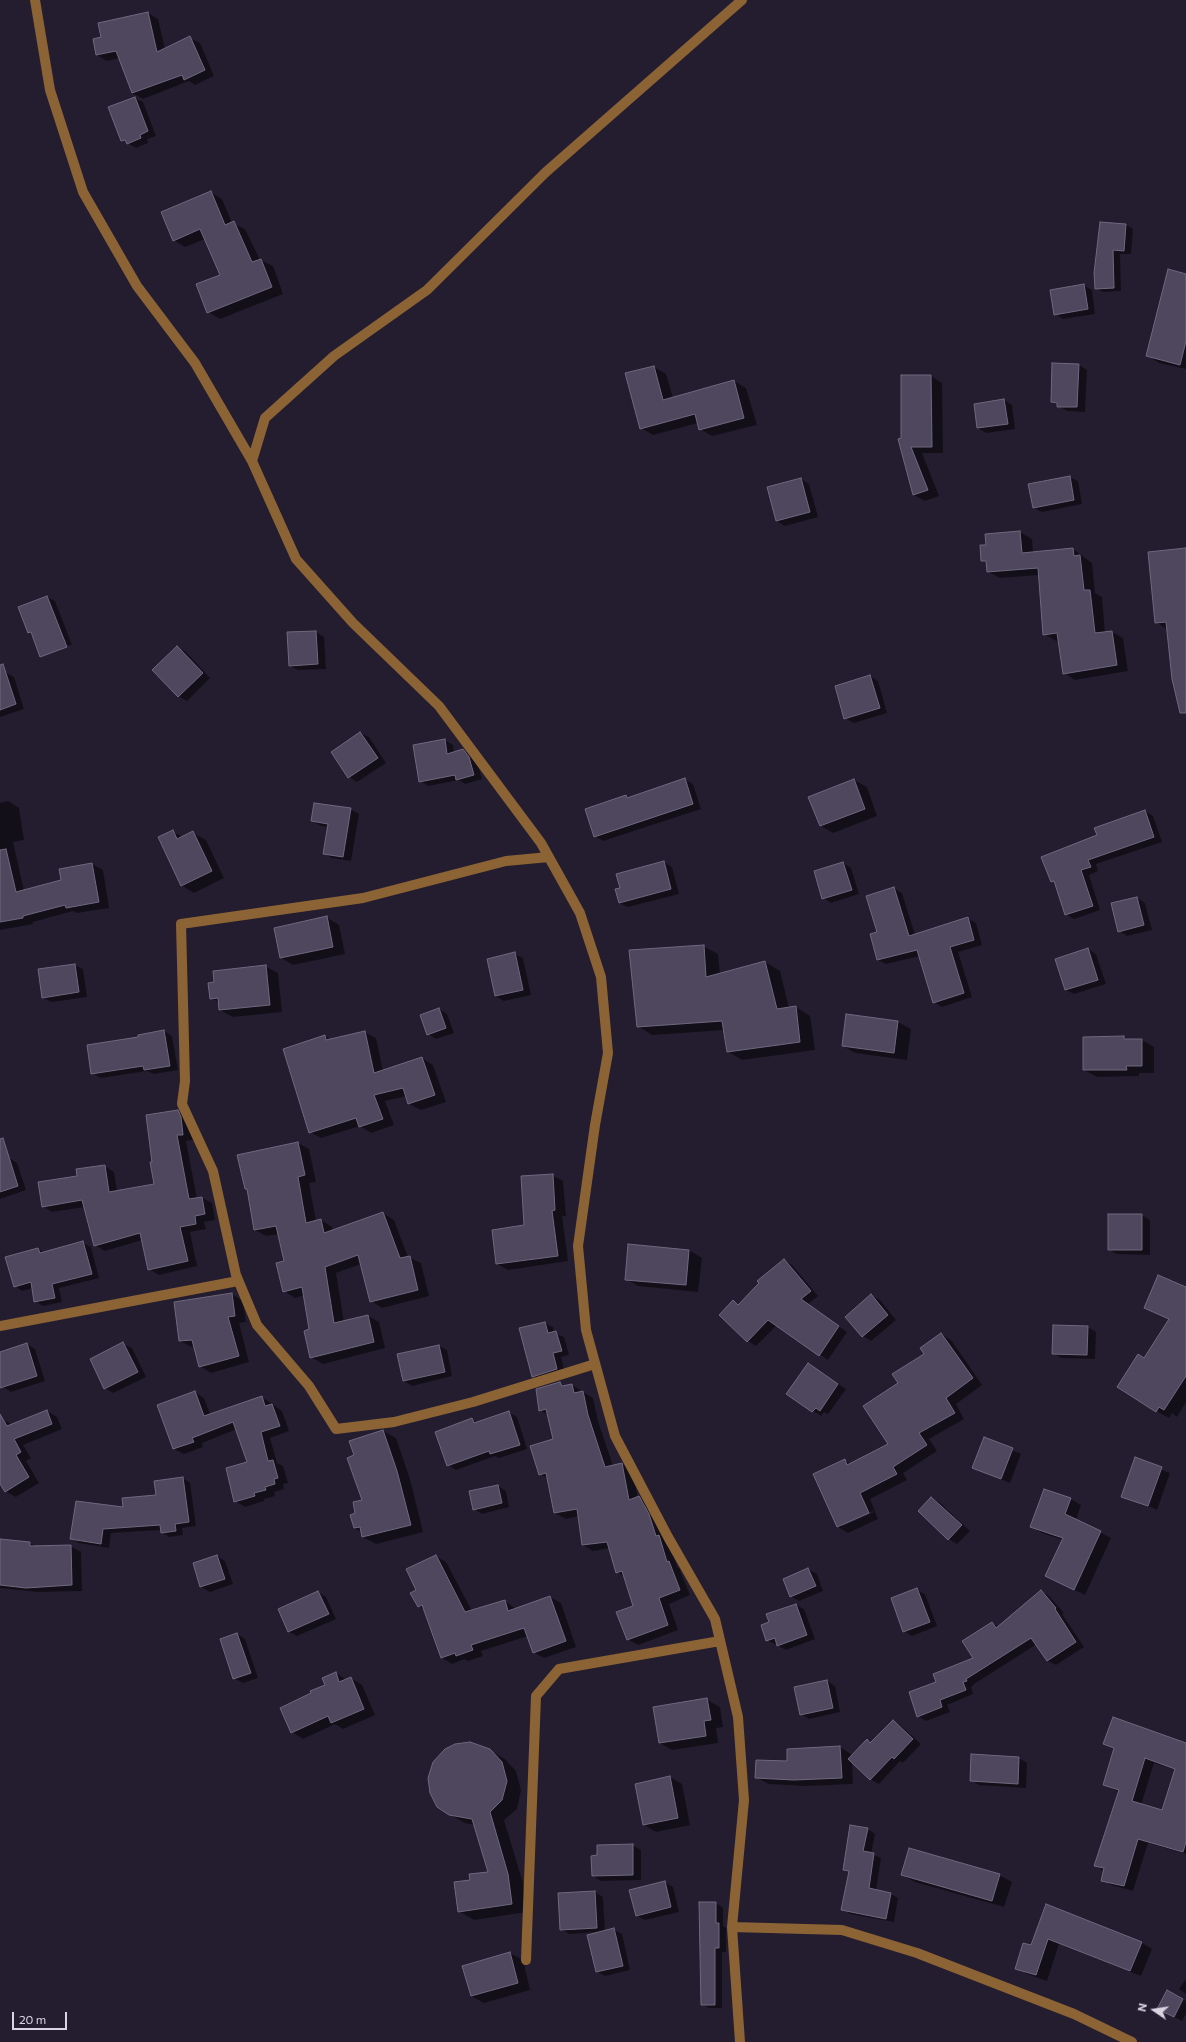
<!DOCTYPE html>
<style>
body{margin:0}
#map{position:relative;width:1186px;height:2042px;overflow:hidden;background:#241d30;font-family:Commissioner,sans-serif}
canvas{display:block}
.north{position:absolute;left:1134px;top:1990px;width:40px;height:40px;-webkit-text-stroke:3px #241d30;paint-order:stroke;rotate:283deg;font-size:11px;font-weight:700;line-height:16px;text-align:center;color:#d8d4e1}
.north::after{content:'';display:block;margin:auto;width:14px;height:18px;background:#d8d4e1;clip-path:polygon(50% 0,100% 100%,50% 72%,0 100%)}
.scale{position:absolute;left:12px;top:2012px;width:55px;height:18px;box-sizing:border-box;border:2px solid #d8d4e1;border-top:0;padding-left:5px;font-size:12px;line-height:14px;white-space:nowrap;color:#d8d4e1;-webkit-text-stroke:3px #241d30;paint-order:stroke}
</style>
<div id="map">
<canvas width="1186" height="2042"></canvas>
<div class="north">N</div>
<div class="scale">20 m</div>
</div>
<script>
const c = document.querySelector('canvas').getContext('2d');
c.lineJoin = 'round';
function fillPath(path, color) {
  c.fillStyle = color;
  c.fill(path, 'evenodd');
}
function toPath(rows) {
  const path = new Path2D();
  for (const r of rows) {
    path.moveTo(r[0], r[1]);
    for (let i = 2; i < r.length; i += 2) path.lineTo(r[i], r[i + 1]);
  }
  return path;
}
function trace(path, color, width, dash) {
  c.strokeStyle = color;
  c.lineWidth = width;
  c.lineCap = dash ? 'butt' : 'round';
  c.setLineDash(dash || []);
  c.stroke(path);
}
const shadow = toPath([
 [148,13,158,19,165,49,190,38,200,43,214,76,195,85,189,81,143,99,132,93,120,58,107,61,97,55,102,38],
 [135,98,143,102,156,136,147,139,148,143,136,148,122,140],
 [210,192,222,199,232,223,245,229,260,260,273,266,283,294,220,319,208,312,221,275,205,239,185,247,174,240],
 [1101,223,1126,225,1133,229,1131,254,1120,254,1121,291,1103,292,1096,288],
 [1186,275,1186,369,1159,363,1147,355],
 [1083,285,1092,290,1095,314,1063,319,1055,314],
 [1053,364,1079,365,1087,370,1085,412,1067,411,1052,402],
 [654,367,666,374,673,398,734,381,746,388,757,425,712,436,700,429,698,423,653,435,641,428],
 [902,376,931,376,942,383,943,453,922,453,939,496,925,501,914,495,899,440,902,439],
 [1004,400,1012,405,1015,429,986,433,978,428],
 [1069,477,1078,481,1082,504,1042,512,1034,508],
 [801,479,809,484,818,517,785,526,777,521],
 [1020,532,1032,539,1033,553,1073,549,1092,563,1095,593,1102,597,1105,633,1112,632,1123,638,1128,671,1075,680,1064,673,1059,641,1056,641,1044,634,1039,575,1000,578,988,572,988,564,982,560,987,546],
 [1186,549,1186,701,1168,630,1156,622],
 [47,597,55,601,72,645,44,649,29,632],
 [316,632,324,637,326,669,298,670,290,666],
 [177,648,186,652,210,678,187,701,178,696],
 [5,672,14,677,24,709,0,717,0,674],
 [870,676,878,681,887,713,854,723,845,718],
 [360,733,369,737,386,763,357,782,349,777,332,753],
 [445,740,453,745,454,753,463,750,471,755,477,762,482,779,465,784,459,780,428,786,420,781],
 [684,779,693,784,701,809,603,841,595,836,626,796,629,798],
 [854,780,867,787,877,816,833,833,821,826],
 [8,801,19,808,24,840,13,842,24,891,62,881,92,864,103,870,109,908,77,913,73,911,33,922,33,924,0,930,0,803],
 [350,809,359,814,351,861,332,858,324,853,328,827,321,826,312,821],
 [1145,811,1153,816,1162,842,1096,864,1098,871,1089,875,1100,910,1074,919,1066,914,1056,884,1052,881,1098,836],
 [173,832,183,837,193,833,206,840,224,878,194,893,181,885],
 [664,862,672,867,679,894,628,907,619,903,621,889],
 [843,863,851,868,859,894,831,903,823,898],
 [894,888,902,893,915,935,967,918,976,923,982,945,958,952,972,997,942,1007,934,1002,920,956,886,964,878,960,878,933],
 [1137,898,1145,903,1152,930,1127,936,1119,931],
 [326,917,339,925,345,954,293,965,281,958,275,928],
 [703,946,718,954,720,974,765,962,780,971,789,1008,796,1007,810,1016,815,1050,742,1060,727,1051,725,1030,652,1035,638,1026],
 [1088,949,1096,954,1106,984,1074,994,1066,990],
 [515,954,523,958,531,995,504,1001,495,996],
 [74,965,83,969,87,997,52,1002,43,998],
 [265,966,278,973,282,1012,233,1017,220,1010,220,1003,211,998],
 [439,1009,447,1014,454,1033,436,1039,428,1034],
 [847,1016,898,1022,911,1029,907,1060,855,1053,843,1046],
 [164,1031,172,1036,178,1070,154,1074,147,1071,101,1078,92,1073],
 [364,1032,376,1038,383,1071,422,1058,433,1065,446,1102,421,1110,409,1104,407,1096,385,1101,394,1125,371,1133,360,1126,321,1138,310,1132,325,1036,331,1040],
 [1124,1037,1129,1040,1142,1040,1154,1047,1154,1073,1139,1073,1139,1076,1097,1077,1084,1070],
 [177,1111,187,1117,190,1124,193,1140,186,1141,197,1199,202,1198,212,1203,215,1220,204,1222,206,1229,190,1232,197,1266,159,1275,149,1269,142,1240,105,1251,95,1245,85,1207,52,1212,43,1206,78,1177,105,1166,114,1172,117,1191,156,1184,154,1163],
 [298,1143,309,1149,316,1182,309,1183,316,1221,321,1220,332,1227,333,1231,383,1213,394,1220,408,1257,421,1263,429,1296,382,1308,371,1301,361,1264,336,1273,344,1322,368,1316,379,1322,385,1348,323,1364,311,1357,310,1330,305,1295,295,1298,284,1291,285,1262,279,1234,266,1236,255,1230,248,1190,246,1189],
 [9,1158,17,1163,26,1190,0,1199,0,1161],
 [552,1175,563,1181,566,1216,562,1216,568,1261,508,1270,497,1264,525,1226],
 [1142,1215,1150,1220,1150,1255,1117,1254,1109,1250],
 [83,1243,91,1247,99,1278,59,1288,62,1302,43,1306,35,1301,33,1288,22,1291,15,1286,38,1249,45,1253],
 [629,1245,689,1250,702,1258,698,1292,638,1286,626,1279],
 [784,1260,792,1265,818,1296,808,1304,847,1332,828,1360,777,1325,756,1346,748,1341,721,1315,733,1301,739,1305],
 [1186,1288,1186,1402,1177,1417,1172,1413,1169,1418,1156,1411,1145,1359,1170,1320,1145,1307],
 [232,1294,243,1301,246,1322,239,1323,249,1362,211,1373,200,1366,195,1347,192,1347,180,1341],
 [872,1296,880,1300,896,1320,871,1341,863,1336],
 [544,1323,553,1327,554,1333,564,1337,569,1355,561,1357,565,1373,541,1381,533,1376],
 [1088,1327,1096,1332,1095,1359,1061,1358,1053,1353],
 [941,1334,951,1340,982,1385,956,1404,964,1419,929,1439,937,1451,903,1473,907,1480,870,1499,878,1519,848,1533,838,1527,814,1474,845,1460,851,1464,889,1445,899,1383],
 [873,1511,874,1512,843,1526,843,1524],
 [27,1344,35,1349,45,1381,11,1392,3,1387,0,1380,0,1353],
 [123,1344,132,1348,146,1377,113,1393,105,1388],
 [439,1346,447,1350,452,1376,412,1386,404,1381],
 [808,1364,846,1389,828,1414,824,1412,821,1416,788,1393],
 [560,1383,566,1386,572,1385,593,1398,598,1421,613,1466,622,1464,632,1470,638,1498,650,1504,670,1542,677,1567,679,1568,690,1595,669,1604,678,1630,638,1645,627,1639,634,1606,625,1577,617,1572,610,1548,593,1551,583,1545,579,1516,566,1519,555,1513,549,1479,540,1474,554,1439,548,1415,540,1410],
 [195,1392,204,1398,210,1414,262,1397,282,1411,289,1431,270,1438,277,1463,283,1466,288,1483,283,1484,284,1489,274,1492,275,1496,264,1499,264,1501,245,1507,235,1501,248,1463,237,1429,202,1443,203,1447,184,1454,174,1449],
 [47,1411,57,1417,62,1429,23,1445,31,1458,26,1461,39,1483,16,1497,5,1491,0,1482,0,1417,12,1425],
 [509,1412,517,1417,527,1449,499,1458,495,1456,456,1470,448,1465,472,1419,478,1423],
 [383,1431,396,1438,410,1479,423,1532,376,1544,363,1537,362,1532,354,1528,357,1514,364,1501,356,1456],
 [984,1438,1021,1454,1010,1483,973,1468],
 [1136,1459,1170,1473,1157,1510,1123,1496],
 [183,1478,190,1483,196,1526,182,1528,183,1535,169,1537,162,1532,161,1530,111,1533,109,1548,79,1543,71,1539,124,1509,157,1496],
 [498,1486,506,1491,509,1507,482,1514,474,1509],
 [931,1498,939,1502,970,1531,957,1544,949,1539,919,1511],
 [1071,1499,1081,1505,1076,1520,1111,1538,1085,1595,1046,1576,1063,1540,1042,1533,1032,1527],
 [0,1540,30,1543,37,1547,70,1546,81,1552,82,1591,37,1592,0,1588],
 [217,1556,225,1561,233,1584,210,1592,201,1587,194,1564],
 [436,1556,446,1562,472,1611,505,1601,516,1609,550,1597,561,1603,576,1647,544,1658,533,1652,528,1636,481,1651,483,1656,468,1661,464,1659,452,1664,442,1658,424,1610,419,1606],
 [808,1569,817,1574,823,1591,799,1601,790,1596],
 [917,1590,925,1594,937,1626,912,1636,904,1631],
 [1041,1591,1049,1596,1064,1613,1062,1614,1084,1647,1056,1665,1048,1661,1037,1644,974,1684,971,1687,973,1694,947,1705,950,1712,926,1721,918,1716,937,1682,974,1659,992,1623,999,1627],
 [318,1592,326,1597,336,1619,297,1636,289,1632,279,1610],
 [796,1605,804,1609,815,1639,786,1650,767,1640,771,1623],
 [237,1634,245,1639,258,1678,243,1683,234,1678],
 [336,1673,347,1680,351,1678,362,1685,375,1715,343,1729,335,1724,303,1739,292,1732,312,1694,326,1685],
 [827,1681,835,1686,840,1712,809,1719,801,1714],
 [707,1700,720,1707,723,1727,716,1728,718,1743,672,1750,660,1743],
 [893,1721,901,1726,921,1744,903,1763,900,1761,879,1784,870,1779,852,1761,853,1784,806,1786,768,1784,756,1777,788,1762,840,1747,851,1754,851,1757,867,1741,872,1743],
 [1104,1743,1186,1744,1186,1854,1148,1843,1133,1891,1111,1885,1102,1880,1104,1871,1095,1865,1119,1792,1104,1785,1115,1749],
 [1154,1763,1176,1770,1162,1811,1141,1805],
 [489,1750,505,1759,516,1771,521,1790,517,1809,504,1820,523,1883,527,1912,474,1920,459,1911,471,1881,489,1873,475,1825,465,1823,449,1814],
 [972,1755,1019,1758,1027,1763,1026,1788,979,1785,971,1780],
 [670,1777,682,1784,690,1825,656,1832,644,1825],
 [868,1829,875,1834,871,1854,881,1858,876,1891,891,1894,898,1898,894,1922,850,1914,842,1909,849,1872,844,1869],
 [632,1845,641,1850,641,1880,601,1881,593,1876],
 [902,1875,999,1875,1012,1882,1004,1907,915,1882],
 [664,1882,673,1887,679,1912,645,1920,637,1916],
 [595,1892,603,1897,605,1932,614,1930,622,1934,630,1970,605,1976,596,1971,597,1932,569,1934,561,1929],
 [716,1903,723,1908,723,1926,726,1928,726,1952,722,1952,722,2008,709,2008,702,2004],
 [1046,1906,1141,1942,1152,1949,1141,1976,1059,1944,1047,1981,1027,1974,1016,1968,1031,1946],
 [510,1953,523,1960,530,1990,484,2003,471,1996],
 [1186,1979,1186,1994,1179,1989],
 [1167,1991,1186,2001,1186,2014,1182,2021,1158,2009]
]);
const building = toPath([
 [148,12,157,52,190,36,205,70,184,80,182,75,132,93,116,51,96,55,93,39,101,37,98,23,148,12],
 [135,97,148,131,140,135,141,138,127,144,125,140,121,141,108,107,135,97],
 [211,191,225,225,234,221,252,262,261,259,272,287,207,313,196,284,220,275,200,229,173,241,161,212,211,191],
 [1100,222,1126,224,1124,251,1113,250,1114,288,1095,289,1094,273,1100,222],
 [1168,269,1186,274,1186,341,1180,365,1146,356,1168,269],
 [1084,284,1088,309,1054,315,1050,290,1084,284],
 [1052,363,1079,364,1077,407,1057,407,1057,403,1051,402,1052,363],
 [654,366,663,400,734,380,744,418,699,430,695,414,640,429,625,373,654,366],
 [901,375,931,375,932,447,911,447,928,490,913,495,898,439,901,438,901,375],
 [1004,399,1008,424,977,428,974,404,1004,399],
 [1070,476,1074,500,1033,508,1028,484,1070,476],
 [801,478,810,512,776,521,767,487,801,478],
 [1020,531,1022,553,1073,548,1074,556,1080,555,1084,590,1090,590,1095,633,1112,631,1117,665,1063,674,1057,633,1043,635,1038,568,987,572,986,561,981,561,980,545,986,545,985,534,1020,531],
 [1186,548,1186,713,1180,713,1172,679,1166,622,1155,623,1148,552,1186,548],
 [47,596,67,647,40,657,31,632,28,633,18,607,47,596],
 [316,631,318,664,289,666,287,632,316,631],
 [177,646,203,673,178,697,152,670,177,646],
 [3,664,16,704,0,710,0,665,3,664],
 [870,675,880,708,844,719,835,686,870,675],
 [360,732,378,758,348,778,331,752,360,732],
 [445,739,447,754,463,749,469,757,474,775,456,780,455,775,419,782,413,745,445,739],
 [685,778,693,804,594,837,585,809,626,795,627,798,685,778],
 [854,779,865,809,820,826,808,797,854,779],
 [314,803,351,808,343,857,323,854,328,824,311,821,314,803],
 [1145,810,1154,837,1088,860,1091,867,1081,870,1093,906,1065,915,1054,881,1051,882,1041,857,1097,835,1094,828,1145,810],
 [173,830,177,839,193,831,212,871,181,886,158,837,173,830],
 [6,849,16,892,61,880,59,869,92,863,99,902,66,908,65,905,23,916,23,918,0,922,0,850,6,849],
 [664,861,671,889,619,903,615,889,620,888,616,874,664,861],
 [843,862,852,890,822,899,814,871,843,862],
 [894,887,909,936,968,917,974,940,950,947,964,993,933,1003,917,950,877,960,870,934,877,932,866,896,894,887],
 [1137,897,1144,925,1118,932,1111,903,1137,897],
 [327,916,333,947,280,958,274,928,327,916],
 [704,945,706,977,765,961,777,1009,796,1006,800,1042,727,1052,722,1021,637,1027,629,950,704,945],
 [1088,948,1098,980,1065,990,1055,959,1088,948],
 [515,952,523,990,495,996,487,959,515,952],
 [75,964,79,992,42,998,38,969,75,964],
 [266,965,270,1005,219,1010,218,998,210,999,208,983,214,982,213,971,266,965],
 [439,1008,446,1028,427,1035,420,1015,439,1008],
 [846,1014,898,1021,894,1053,842,1046,846,1014],
 [164,1030,170,1066,144,1070,143,1066,91,1074,87,1045,138,1037,138,1035,164,1030],
 [365,1031,374,1073,422,1057,435,1095,408,1104,403,1088,374,1095,383,1119,359,1127,356,1118,309,1133,283,1049,325,1035,326,1040,365,1031],
 [1124,1036,1124,1039,1142,1039,1142,1066,1126,1066,1127,1070,1083,1070,1083,1037,1124,1036],
 [178,1110,181,1117,183,1135,177,1135,189,1199,202,1197,205,1214,195,1216,196,1224,180,1227,188,1261,148,1270,140,1233,94,1246,82,1200,42,1207,38,1182,77,1176,76,1169,105,1165,109,1192,154,1184,150,1162,152,1162,146,1115,178,1110],
 [3,1138,18,1186,0,1192,0,1139,3,1138],
 [298,1142,305,1175,298,1177,306,1223,321,1219,324,1233,383,1212,400,1258,410,1256,418,1290,370,1302,358,1255,325,1267,334,1323,368,1315,374,1342,310,1358,304,1331,309,1329,302,1287,283,1292,276,1263,284,1261,276,1226,254,1230,247,1189,245,1189,237,1155,298,1142],
 [553,1174,555,1210,552,1211,558,1256,496,1264,492,1230,524,1225,521,1176,553,1174],
 [1108,1214,1142,1214,1142,1250,1108,1250,1108,1214],
 [83,1241,92,1274,52,1284,55,1298,34,1302,31,1282,14,1287,5,1257,38,1248,40,1253,83,1241],
 [628,1244,689,1250,686,1285,625,1280,628,1244],
 [784,1259,811,1291,801,1299,839,1326,819,1356,768,1320,747,1342,719,1315,733,1300,738,1305,759,1283,757,1281,784,1259],
 [1158,1275,1186,1287,1186,1376,1164,1410,1159,1407,1156,1412,1117,1387,1138,1354,1144,1358,1169,1319,1144,1308,1158,1275],
 [232,1293,235,1316,228,1317,239,1356,199,1367,192,1340,179,1341,174,1302,232,1293],
 [871,1294,888,1315,862,1337,845,1317,871,1294],
 [545,1322,548,1333,556,1331,562,1351,553,1353,557,1369,532,1377,519,1328,545,1322],
 [1053,1325,1088,1326,1087,1355,1052,1354,1053,1325],
 [941,1333,973,1378,946,1398,955,1413,919,1433,927,1445,893,1467,897,1474,860,1493,869,1513,837,1527,813,1474,845,1459,847,1465,888,1444,863,1406,898,1383,892,1374,924,1354,920,1348,941,1333],
 [123,1342,138,1372,104,1389,90,1359,123,1342],
 [27,1343,37,1376,0,1388,0,1352,27,1343],
 [439,1345,445,1372,403,1381,397,1354,439,1345],
 [808,1363,838,1384,820,1411,816,1408,812,1412,786,1394,808,1363],
 [560,1382,562,1386,572,1384,574,1393,583,1391,588,1415,605,1467,622,1463,629,1500,639,1496,649,1514,656,1536,659,1535,667,1562,669,1561,680,1590,659,1598,668,1625,627,1640,616,1612,633,1606,622,1571,616,1573,607,1542,582,1545,577,1509,554,1513,546,1473,539,1475,530,1446,553,1439,546,1409,539,1411,536,1389,560,1382],
 [195,1391,204,1416,262,1396,265,1406,272,1404,280,1426,261,1432,268,1461,273,1460,278,1478,274,1479,275,1484,265,1487,266,1490,254,1493,255,1496,234,1502,226,1468,247,1462,233,1422,192,1438,194,1442,173,1449,157,1405,195,1391],
 [47,1410,52,1424,14,1439,21,1452,16,1455,29,1477,5,1492,0,1484,0,1414,7,1426,47,1410],
 [509,1411,520,1445,490,1454,489,1451,447,1466,435,1432,472,1418,474,1423,509,1411],
 [383,1430,397,1471,411,1525,362,1537,360,1527,354,1528,350,1515,355,1513,353,1502,362,1500,347,1458,354,1455,349,1441,383,1430],
 [984,1437,1013,1448,1001,1479,972,1468,984,1437],
 [1135,1457,1162,1467,1148,1506,1121,1497,1135,1457],
 [183,1477,189,1522,175,1524,176,1531,161,1533,160,1525,103,1529,101,1544,70,1539,76,1501,123,1507,122,1498,156,1495,154,1481,183,1477],
 [498,1485,502,1503,473,1510,469,1491,498,1485],
 [1044,1489,1071,1498,1065,1514,1101,1531,1074,1590,1045,1576,1063,1538,1030,1527,1044,1489],
 [931,1497,962,1525,948,1540,918,1511,931,1497],
 [0,1539,30,1542,30,1546,71,1545,72,1585,26,1588,0,1585,0,1539],
 [217,1555,225,1579,200,1587,193,1563,217,1555],
 [436,1555,465,1612,505,1600,508,1611,550,1596,566,1641,533,1653,524,1628,471,1645,473,1650,456,1656,455,1653,441,1658,422,1605,418,1607,410,1593,416,1590,406,1569,436,1555],
 [808,1568,816,1586,790,1597,783,1579,808,1568],
 [917,1588,930,1622,903,1632,891,1598,917,1588],
 [1041,1590,1056,1608,1055,1609,1076,1642,1047,1661,1031,1638,966,1679,967,1681,963,1682,966,1690,940,1700,942,1707,917,1717,909,1692,936,1682,933,1674,973,1658,962,1641,992,1622,996,1628,1041,1590],
 [318,1591,329,1614,288,1632,278,1609,318,1591],
 [796,1604,807,1635,777,1646,775,1638,766,1641,761,1625,769,1622,766,1614,796,1604],
 [237,1633,251,1673,233,1679,220,1639,237,1633],
 [336,1672,339,1682,351,1677,364,1709,331,1723,328,1716,291,1733,280,1708,311,1693,310,1691,325,1685,322,1678,336,1672],
 [827,1680,833,1708,800,1715,794,1687,827,1680],
 [707,1698,711,1720,704,1721,706,1736,659,1743,653,1707,707,1698],
 [1113,1717,1186,1743,1186,1842,1183,1852,1138,1839,1124,1886,1101,1881,1104,1868,1094,1866,1119,1790,1103,1785,1114,1748,1103,1744,1113,1717],
 [1145,1758,1175,1769,1162,1810,1132,1801,1145,1758],
 [893,1720,913,1739,894,1759,892,1757,870,1780,848,1759,867,1739,870,1743,893,1720],
 [470,1742,490,1749,502,1762,507,1781,502,1800,490,1812,508,1874,512,1904,458,1912,454,1882,470,1880,469,1874,488,1872,472,1819,449,1815,437,1807,430,1793,428,1778,433,1762,445,1749,455,1744,470,1742],
 [840,1746,842,1778,794,1780,755,1778,756,1760,787,1761,787,1749,840,1746],
 [971,1754,1019,1757,1018,1784,970,1781,971,1754],
 [670,1776,678,1818,643,1825,635,1784,670,1776],
 [850,1825,868,1828,863,1851,874,1853,869,1888,891,1893,886,1919,841,1910,849,1871,843,1870,850,1825],
 [633,1844,633,1875,592,1876,591,1856,597,1855,597,1845,633,1844],
 [909,1848,1000,1874,992,1901,901,1875,909,1848],
 [665,1881,671,1907,636,1916,629,1890,665,1881],
 [595,1891,597,1928,560,1930,558,1893,595,1891],
 [699,1902,716,1902,716,1923,719,1923,719,1948,715,1948,715,2005,701,2005,699,1902],
 [1046,1904,1142,1942,1130,1971,1048,1939,1036,1975,1015,1969,1023,1943,1031,1945,1046,1904],
 [614,1928,623,1966,596,1972,587,1935,614,1928],
 [510,1952,518,1983,471,1996,462,1966,510,1952],
 [1167,1990,1183,1999,1174,2017,1157,2009,1167,1990]
]);
const minor = toPath([
 [35,0,50,90,83,192,137,286,195,363,252,461,296,559,353,623,439,706,541,843,580,913,601,977,608,1053,595,1125,578,1246,586,1330,615,1436,668,1537,715,1619,738,1717,744,1800,732,1927,740,2042],
 [252,461,265,418,334,356,427,290,546,172,742,0],
 [549,857,506,861,363,898,181,924,185,1081,182,1104,213,1171,236,1275,257,1325,309,1386,336,1429,394,1422,473,1402,595,1364],
 [0,1326,238,1281],
 [732,1927,842,1930,917,1953,1074,2014,1132,2042],
 [526,1960,536,1696,559,1669,720,1641]
]);
fillPath(shadow, '#0007');
fillPath(building, '#4f475d');
trace(building, '#6f687f', 1);
trace(minor, '#8c6335', 10);
</script>
